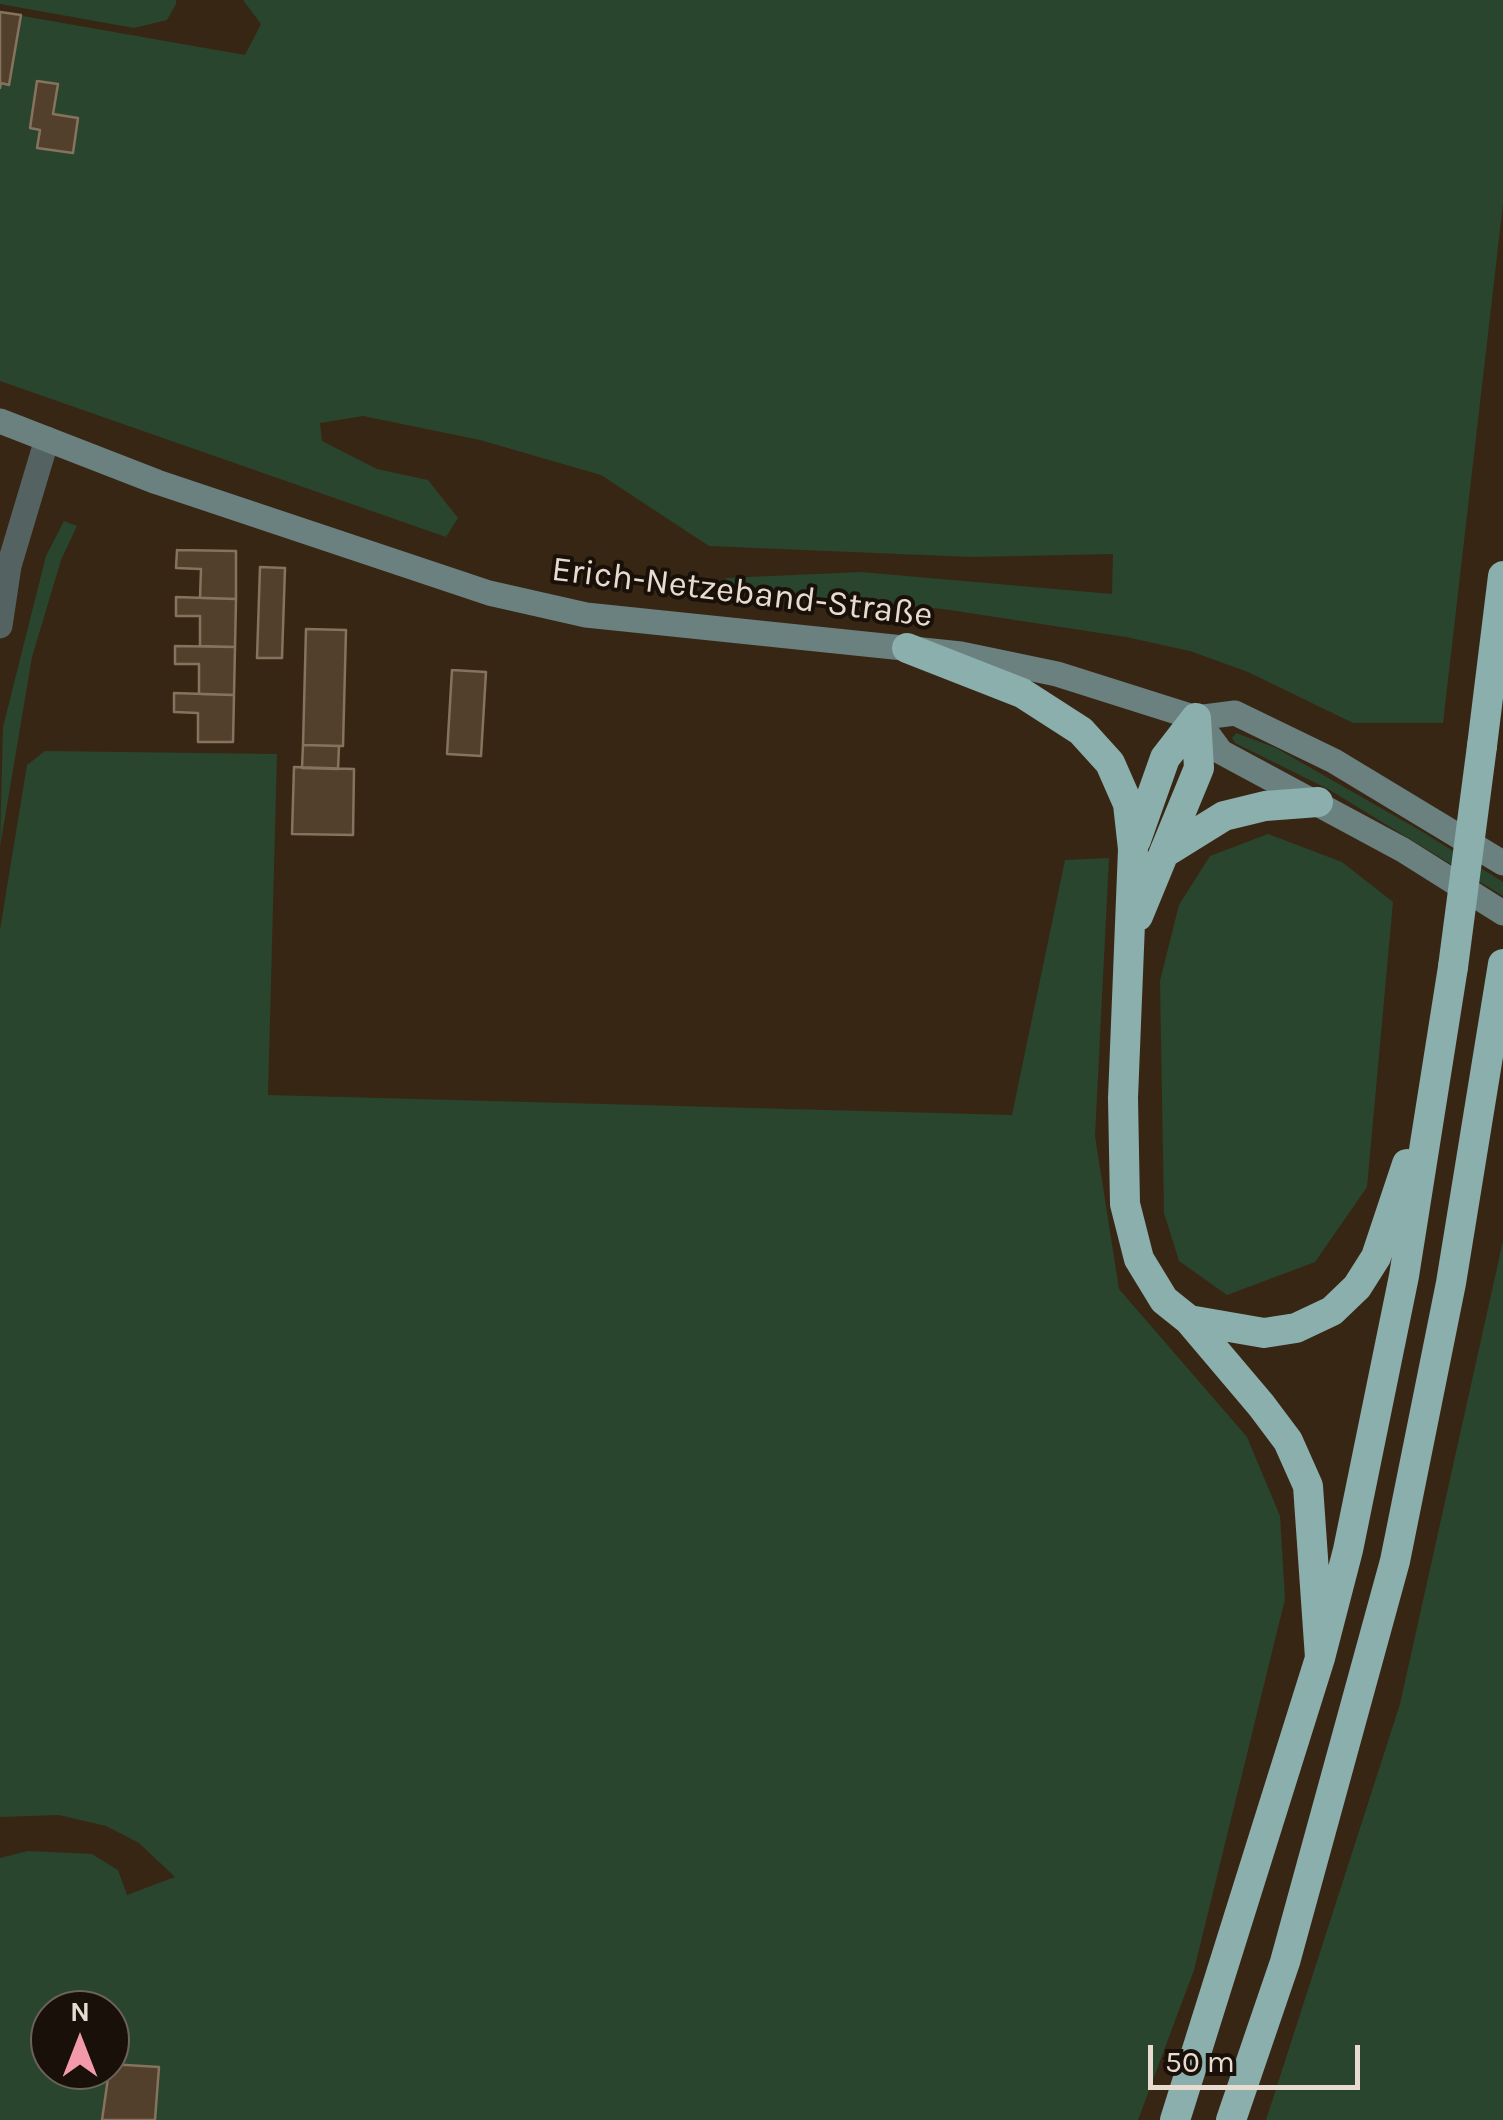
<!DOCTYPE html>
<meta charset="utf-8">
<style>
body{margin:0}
#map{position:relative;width:1503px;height:2120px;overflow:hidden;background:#382614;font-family:Karla,sans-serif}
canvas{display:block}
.north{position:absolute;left:30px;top:1990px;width:100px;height:100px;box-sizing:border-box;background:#191109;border:2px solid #6c6259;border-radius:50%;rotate:0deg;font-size:28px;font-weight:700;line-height:40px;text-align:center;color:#e8dcd1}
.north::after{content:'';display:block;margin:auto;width:35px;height:45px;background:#f39aaa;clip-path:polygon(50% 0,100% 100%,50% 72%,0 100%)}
.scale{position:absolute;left:1148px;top:2045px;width:212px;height:45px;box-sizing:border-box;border:5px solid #e8dcd1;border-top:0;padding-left:12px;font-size:30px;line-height:35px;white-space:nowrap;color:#e8dcd1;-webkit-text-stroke:8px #191109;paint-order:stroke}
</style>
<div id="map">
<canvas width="1503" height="2120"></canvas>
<div class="north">N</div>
<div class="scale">50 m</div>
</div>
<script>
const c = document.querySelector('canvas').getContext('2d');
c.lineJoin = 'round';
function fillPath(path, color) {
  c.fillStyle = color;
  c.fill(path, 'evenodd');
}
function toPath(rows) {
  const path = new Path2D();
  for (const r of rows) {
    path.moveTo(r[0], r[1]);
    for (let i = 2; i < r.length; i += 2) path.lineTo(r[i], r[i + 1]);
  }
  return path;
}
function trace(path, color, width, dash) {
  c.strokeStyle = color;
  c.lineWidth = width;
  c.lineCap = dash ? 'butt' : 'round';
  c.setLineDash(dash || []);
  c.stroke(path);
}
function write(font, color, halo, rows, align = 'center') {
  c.font = font + ' Karla,sans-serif';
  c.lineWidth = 8;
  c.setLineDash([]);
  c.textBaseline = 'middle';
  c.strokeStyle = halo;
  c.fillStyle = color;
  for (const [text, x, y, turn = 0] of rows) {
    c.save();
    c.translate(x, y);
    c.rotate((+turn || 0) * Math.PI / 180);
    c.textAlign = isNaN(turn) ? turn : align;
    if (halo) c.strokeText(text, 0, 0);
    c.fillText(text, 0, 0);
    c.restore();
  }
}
const green = toPath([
 [0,0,176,0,176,4,167,20,134,28,0,4],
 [243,0,1503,0,1503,204,1443,723,1353,723,1248,672,1190,651,1126,637,943,609,722,589,726,578,861,572,1112,594,1113,554,971,557,709,546,601,475,480,440,363,416,320,423,322,441,377,469,428,480,458,518,446,537,0,381,0,12,245,55,261,24],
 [64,521,77,526,61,560,32,657,0,847,3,727,46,556],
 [1236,733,1276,748,1421,831,1503,882,1503,896,1328,789,1235,743,1232,738],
 [45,751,277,754,268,1095,1012,1115,1065,860,1109,858,1095,1136,1119,1289,1247,1437,1280,1516,1285,1599,1194,1970,1138,2120,0,2120,0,1858,28,1851,92,1854,118,1870,127,1895,175,1877,139,1843,106,1826,59,1815,0,1817,0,930,27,765],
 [50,2010,110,2010,110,2070,50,2070],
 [1268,834,1342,862,1393,902,1367,1187,1315,1262,1227,1295,1179,1261,1164,1213,1160,981,1179,905,1210,856],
 [1503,1241,1503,2120,1266,2120,1400,1704]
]);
const building = toPath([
 [0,12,21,15,9,85,1,83,0,88,0,12],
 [37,81,58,84,53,114,78,118,73,153,37,148,40,130,30,128,37,81],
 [177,550,236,551,236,599,200,598,201,569,176,568,177,550],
 [260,567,285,568,282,658,257,658,260,567],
 [176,597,236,599,235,647,200,646,200,616,176,616,176,597],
 [306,629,346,630,343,746,303,745,306,629],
 [175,646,235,647,234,695,199,694,199,664,175,664,175,646],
 [452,670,486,672,481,756,447,754,452,670],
 [174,693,234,695,233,742,198,742,198,713,174,712,174,693],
 [303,745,339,746,338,769,302,768,303,745],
 [294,767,354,769,353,835,292,834,294,767],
 [110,2064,159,2067,155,2120,102,2120,110,2064]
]);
const street = toPath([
 [0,626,9,566,47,439]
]);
const secondary = toPath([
 [0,421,157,482,489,593,586,615,961,654,1057,674,1196,718,1235,713,1334,761,1503,863],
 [1196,718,1221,752,1403,850,1503,913]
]);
const highway = toPath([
 [907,648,1022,693,1081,731,1110,763,1128,804,1133,849,1123,1098,1125,1204,1139,1259,1164,1300,1189,1320,1261,1405,1288,1441,1308,1486,1320,1658],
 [1482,746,1503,576],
 [1136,840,1165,758,1196,718],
 [1166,852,1224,816,1265,806,1318,802],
 [1138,916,1199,768,1196,718],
 [1189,1320,1264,1333,1296,1328,1332,1311,1357,1287,1376,1257,1407,1164],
 [1175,2120,1320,1658,1348,1550,1404,1276,1453,967],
 [1231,2120,1285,1962,1395,1561,1451,1283,1503,964]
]);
const highwayBridge = toPath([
 [1453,967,1482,746]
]);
const streetNames = [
 ["Erich-Netzeband-Straße",742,593,7]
];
fillPath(green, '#29452d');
fillPath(building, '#52402c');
trace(building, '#86735e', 2.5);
trace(street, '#546261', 25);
trace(secondary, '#6a8180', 25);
trace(highway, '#8aafad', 30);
trace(highwayBridge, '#8aafad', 30);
write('35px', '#e8dcd1', '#191109', streetNames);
</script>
